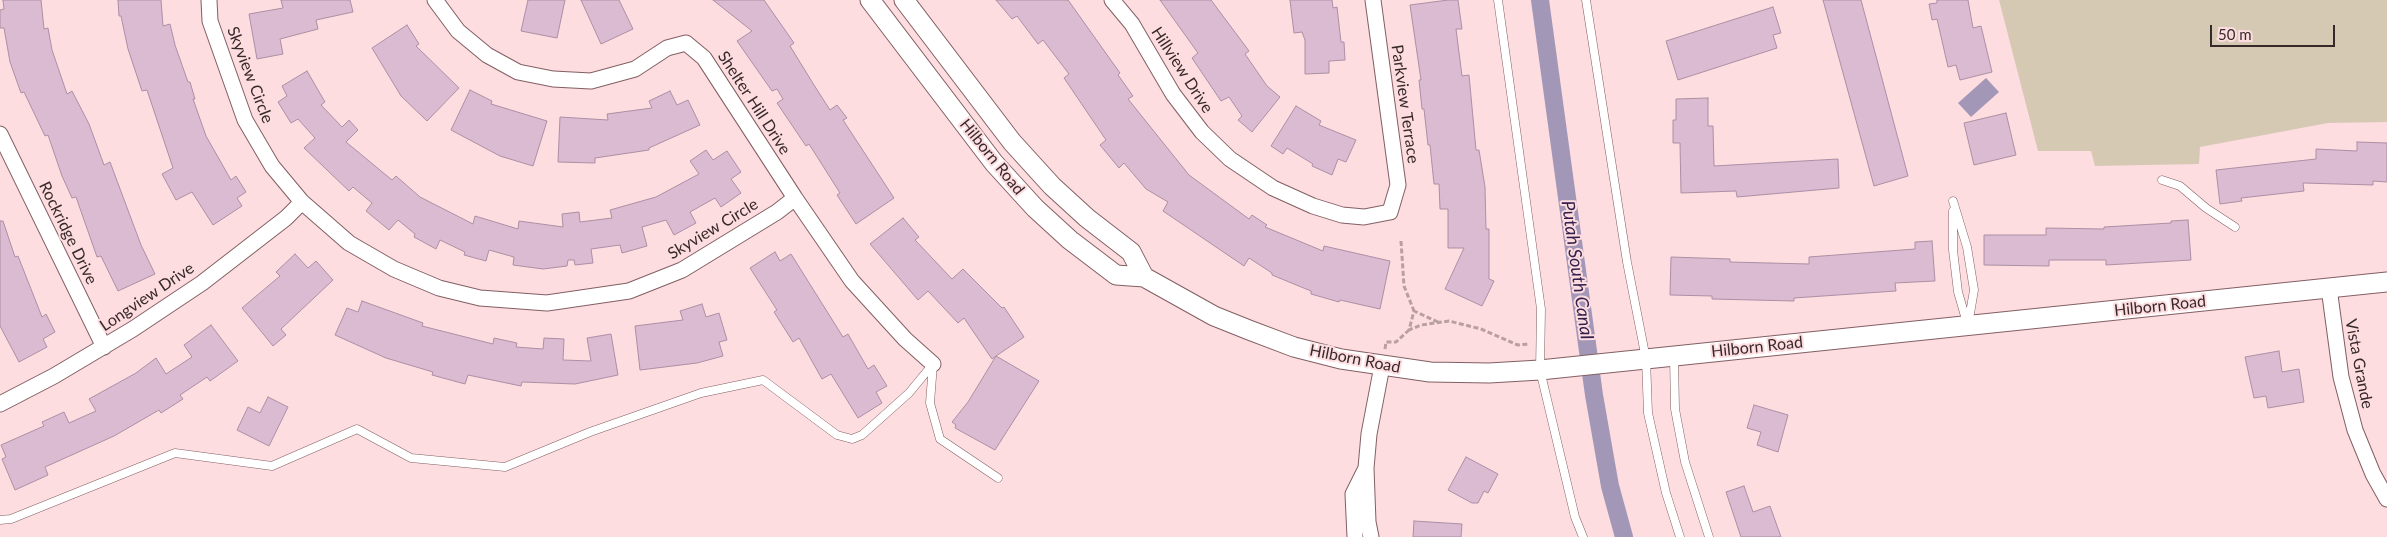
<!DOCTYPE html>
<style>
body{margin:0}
#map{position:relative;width:2387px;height:537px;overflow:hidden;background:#fddde0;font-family:Lato,sans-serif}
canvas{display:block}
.scale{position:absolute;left:2210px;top:25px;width:125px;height:22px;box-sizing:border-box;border:2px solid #37282a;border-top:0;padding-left:6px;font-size:15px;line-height:18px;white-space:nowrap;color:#37282a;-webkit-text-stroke:4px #fddde0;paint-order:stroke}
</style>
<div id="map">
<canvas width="2387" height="537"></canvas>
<div class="scale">50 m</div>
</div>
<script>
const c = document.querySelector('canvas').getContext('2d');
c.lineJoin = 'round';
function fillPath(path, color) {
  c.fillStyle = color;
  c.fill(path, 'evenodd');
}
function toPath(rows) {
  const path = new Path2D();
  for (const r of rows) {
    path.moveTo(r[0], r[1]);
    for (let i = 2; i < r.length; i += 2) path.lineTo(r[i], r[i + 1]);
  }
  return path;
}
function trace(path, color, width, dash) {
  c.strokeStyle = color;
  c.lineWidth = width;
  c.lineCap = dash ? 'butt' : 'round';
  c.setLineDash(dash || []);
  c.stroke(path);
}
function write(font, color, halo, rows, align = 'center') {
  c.font = font + ' Lato,sans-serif';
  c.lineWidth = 4;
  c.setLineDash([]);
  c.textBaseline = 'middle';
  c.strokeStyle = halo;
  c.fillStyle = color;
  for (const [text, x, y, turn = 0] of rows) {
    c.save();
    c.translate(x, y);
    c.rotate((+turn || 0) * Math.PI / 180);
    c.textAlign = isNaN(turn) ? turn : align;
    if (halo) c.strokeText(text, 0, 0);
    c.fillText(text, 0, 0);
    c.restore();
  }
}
const green = toPath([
 [1999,0,2387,0,2387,122,2328,123,2200,147,2199,164,2095,166,2091,151,2038,151]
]);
const water = toPath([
 [1986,78,1999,92,1971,117,1958,103]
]);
const canal = toPath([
 [1540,0,1594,395,1610,486,1624,537]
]);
const building = toPath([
 [3,0,41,0,44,29,48,28,52,50,67,94,72,91,89,124,104,165,110,162,141,245,155,274,118,291,101,256,97,257,76,197,72,198,62,176,48,135,45,136,24,92,21,93,10,62,4,28,0,28,0,10,4,9,3,0],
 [118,0,161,0,163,26,170,24,175,45,188,82,190,82,195,99,193,99,206,136,231,180,236,176,246,192,237,198,242,206,213,225,192,192,176,200,162,174,173,168,147,90,142,91,128,49,121,16,119,16,118,0],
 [281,0,350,0,353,12,316,20,318,29,280,39,283,54,257,59,249,14,283,8,281,0],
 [528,0,565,0,557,38,521,31,528,0],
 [581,0,619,0,633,29,601,44,581,0],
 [713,0,764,0,794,43,790,46,814,85,830,110,837,105,847,118,843,120,894,198,856,224,837,195,840,193,809,144,806,146,777,103,783,99,777,89,772,91,737,41,752,31,713,0],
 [996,0,1068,0,1120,73,1118,75,1133,96,1128,99,1189,175,1249,219,1252,215,1267,225,1265,227,1323,251,1324,246,1390,261,1380,309,1340,300,1339,302,1311,294,1311,291,1272,275,1272,273,1249,258,1244,266,1163,211,1168,202,1146,189,1124,163,1119,168,1100,145,1106,140,1064,78,1069,74,1043,40,1038,44,1017,16,1012,19,996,0],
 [1160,0,1211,0,1249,51,1245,54,1267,86,1280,97,1252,132,1238,120,1242,116,1229,97,1221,101,1192,58,1198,53,1160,0],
 [1290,0,1332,0,1333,8,1337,7,1341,42,1344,42,1345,60,1329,61,1329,73,1305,74,1305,40,1302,32,1294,33,1290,0],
 [1448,0,1458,0,1462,29,1456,29,1462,76,1469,75,1476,150,1479,150,1485,187,1486,229,1489,229,1489,279,1494,281,1482,306,1445,289,1464,248,1448,248,1448,209,1440,209,1439,184,1434,184,1430,145,1428,145,1424,109,1422,109,1419,80,1421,80,1410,5,1448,0],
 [1823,0,1861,0,1908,176,1874,186,1823,0],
 [1937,0,1968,0,1973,28,1981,26,1992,72,1960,80,1956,65,1948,67,1937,19,1932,20,1929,4,1937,3,1937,0],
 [1773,7,1781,33,1773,35,1777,48,1678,80,1666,41,1773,7],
 [407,25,419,44,416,46,459,88,427,121,401,96,372,48,407,25],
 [307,71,325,102,321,105,342,127,349,120,358,130,346,142,392,180,396,176,420,197,473,224,475,216,518,229,519,221,563,227,562,214,579,212,580,222,612,218,610,210,656,197,699,174,690,161,706,150,713,160,727,151,741,172,731,179,741,193,721,207,715,198,690,212,696,223,674,235,666,220,642,227,647,246,622,253,620,245,591,249,593,263,575,265,574,260,568,260,567,266,543,269,513,265,514,257,489,250,486,261,464,255,465,252,440,240,436,249,414,237,415,234,398,220,389,230,366,211,372,203,353,187,349,191,304,148,315,138,298,119,291,123,278,102,287,96,282,86,307,71],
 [470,90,492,101,491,104,547,121,533,166,500,156,451,130,470,90],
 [670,91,677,105,688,100,700,125,649,148,649,150,595,158,595,163,558,162,560,117,608,120,607,114,652,108,649,101,670,91],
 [1708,98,1708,126,1713,126,1714,166,1838,159,1839,188,1737,197,1736,191,1681,193,1680,143,1673,143,1673,120,1676,120,1676,99,1708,98],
 [1296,106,1321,121,1319,125,1356,140,1346,162,1338,159,1332,175,1312,166,1313,164,1287,148,1283,154,1271,146,1296,106],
 [2006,113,2016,155,1974,165,1964,123,2006,113],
 [2357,142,2387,143,2387,182,2373,181,2373,185,2303,183,2304,191,2241,198,2242,201,2220,204,2216,170,2316,159,2316,149,2357,151,2357,142],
 [903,218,919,237,915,240,952,279,963,269,1002,308,1004,307,1024,337,996,356,1039,381,995,450,955,428,956,425,952,422,968,402,996,356,992,359,964,318,958,323,928,291,918,300,870,244,903,218],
 [2188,220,2191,260,2106,265,2106,260,2049,260,2049,266,1984,265,1984,235,2046,235,2046,228,2104,229,2104,227,2171,223,2171,221,2188,220],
 [0,221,3,221,15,257,18,256,42,317,46,314,55,332,43,339,47,347,19,362,0,326,0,221],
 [1932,241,1935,281,1895,283,1896,291,1794,298,1794,301,1712,299,1712,296,1670,295,1671,257,1730,259,1730,262,1809,264,1809,257,1915,249,1915,242,1932,241],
 [775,252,780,261,791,254,843,337,848,334,868,369,874,365,887,386,876,392,882,403,858,418,831,374,822,379,799,338,793,342,774,312,777,310,750,268,775,252],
 [295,254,308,268,316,261,333,280,281,329,286,335,273,346,242,308,280,276,276,272,295,254],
 [362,301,423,323,422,326,493,344,494,338,517,343,516,347,543,349,544,338,564,339,563,360,591,361,587,338,611,334,618,375,575,384,522,382,521,386,468,375,465,384,432,375,433,372,386,358,335,335,347,308,358,312,362,301],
 [702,304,706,317,719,313,727,340,719,342,723,356,697,363,640,370,635,326,683,320,680,311,702,304],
 [211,325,238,361,210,381,207,377,180,395,183,399,161,413,159,410,114,436,45,467,48,475,15,490,2,459,6,457,1,445,44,426,42,422,64,412,69,423,96,411,89,399,136,373,156,358,166,374,192,357,184,345,211,325],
 [2279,351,2282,372,2299,369,2304,402,2268,408,2266,396,2254,398,2245,357,2279,351],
 [268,397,288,407,269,446,237,430,248,407,260,413,268,397],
 [1754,405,1788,415,1778,452,1757,445,1761,432,1747,428,1754,405],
 [1466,457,1498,474,1488,493,1484,491,1478,503,1472,503,1448,490,1466,457],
 [1744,486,1753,512,1770,506,1781,537,1741,537,1726,492,1744,486],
 [1414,521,1462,524,1461,537,1413,537,1414,521]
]);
const path = toPath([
 [1401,241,1404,286,1414,311],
 [1438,322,1414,311,1409,330,1421,325,1449,321,1481,329,1518,345,1529,344],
 [1385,349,1386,342,1396,342,1409,330]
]);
const service = toPath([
 [1498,0,1541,309,1540,370,1575,517,1583,537],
 [1586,0,1627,262,1646,359,1648,413,1666,493,1680,537],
 [2162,180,2180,186,2206,208,2235,227],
 [1953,201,1967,247,1974,290,1968,325],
 [1953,211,1953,250,1958,292,1967,323],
 [1674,356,1675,409,1685,462,1709,537],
 [0,520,11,519,175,453,272,466,357,429,411,458,505,467,590,432,701,393,763,380,837,435,852,439,862,435,909,393,933,364,930,403,940,439,998,478]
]);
const minor = toPath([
 [209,0,210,21,245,120,272,166,302,202,349,243,394,269,439,288,480,298,547,303,629,291,682,270,777,212,795,198],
 [435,0,458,31,487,55,518,72,553,79,591,81,635,69,667,48,686,43,704,58,795,198,852,281,905,339,933,364],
 [1112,0,1132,24,1173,94,1202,132,1230,159,1273,188,1313,206,1342,215,1364,217,1390,212,1398,185,1373,0],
 [0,134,104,347],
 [2329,288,2341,377,2355,430,2373,474,2387,499],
 [0,404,54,376,133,329,202,283,286,218,302,202],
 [1355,537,1353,494,1365,470],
 [1371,537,1368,522,1366,468,1369,434,1382,366]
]);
const tertiary = toPath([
 [870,0,994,163,1035,208,1070,240,1116,275,1144,277,1214,316,1249,330,1294,347,1341,359,1430,372,1489,373,1540,370,2387,282],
 [904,0,1012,142,1052,186,1087,218,1131,252,1144,277]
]);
const streetNames = [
 ["Hillview Drive",1182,70,57],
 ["Skyview Circle",250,75,69],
 ["Shelter Hill Drive",754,103,57],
 ["Parkview Terrace",1405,104,82],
 ["Hilborn Road",992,157,51],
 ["Skyview Circle",713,229,-31],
 ["Rockridge Drive",68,233,64],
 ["Longview Drive",147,297,-34],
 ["Hilborn Road",2160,306,-6],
 ["Hilborn Road",1757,347,-6],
 ["Hilborn Road",1355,359,11],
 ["Vista Grande",2359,364,79]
];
const waterNames = [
 ["Putah South Canal",1577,270,82]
];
fillPath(green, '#d6c9b4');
fillPath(water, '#a397b8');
trace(canal, '#a397b8', 18);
fillPath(building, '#dabbd1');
trace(building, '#ac8fa4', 1);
trace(service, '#825f63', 9);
trace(minor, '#825f63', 17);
trace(tertiary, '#825f63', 21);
trace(path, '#b99fa1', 3, [5, 2.5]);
trace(service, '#fff', 8);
trace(minor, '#fff', 15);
trace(tertiary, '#fff', 19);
write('16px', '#37282a', '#fddde0', streetNames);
write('italic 18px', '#33204c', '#fddde0', waterNames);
</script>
